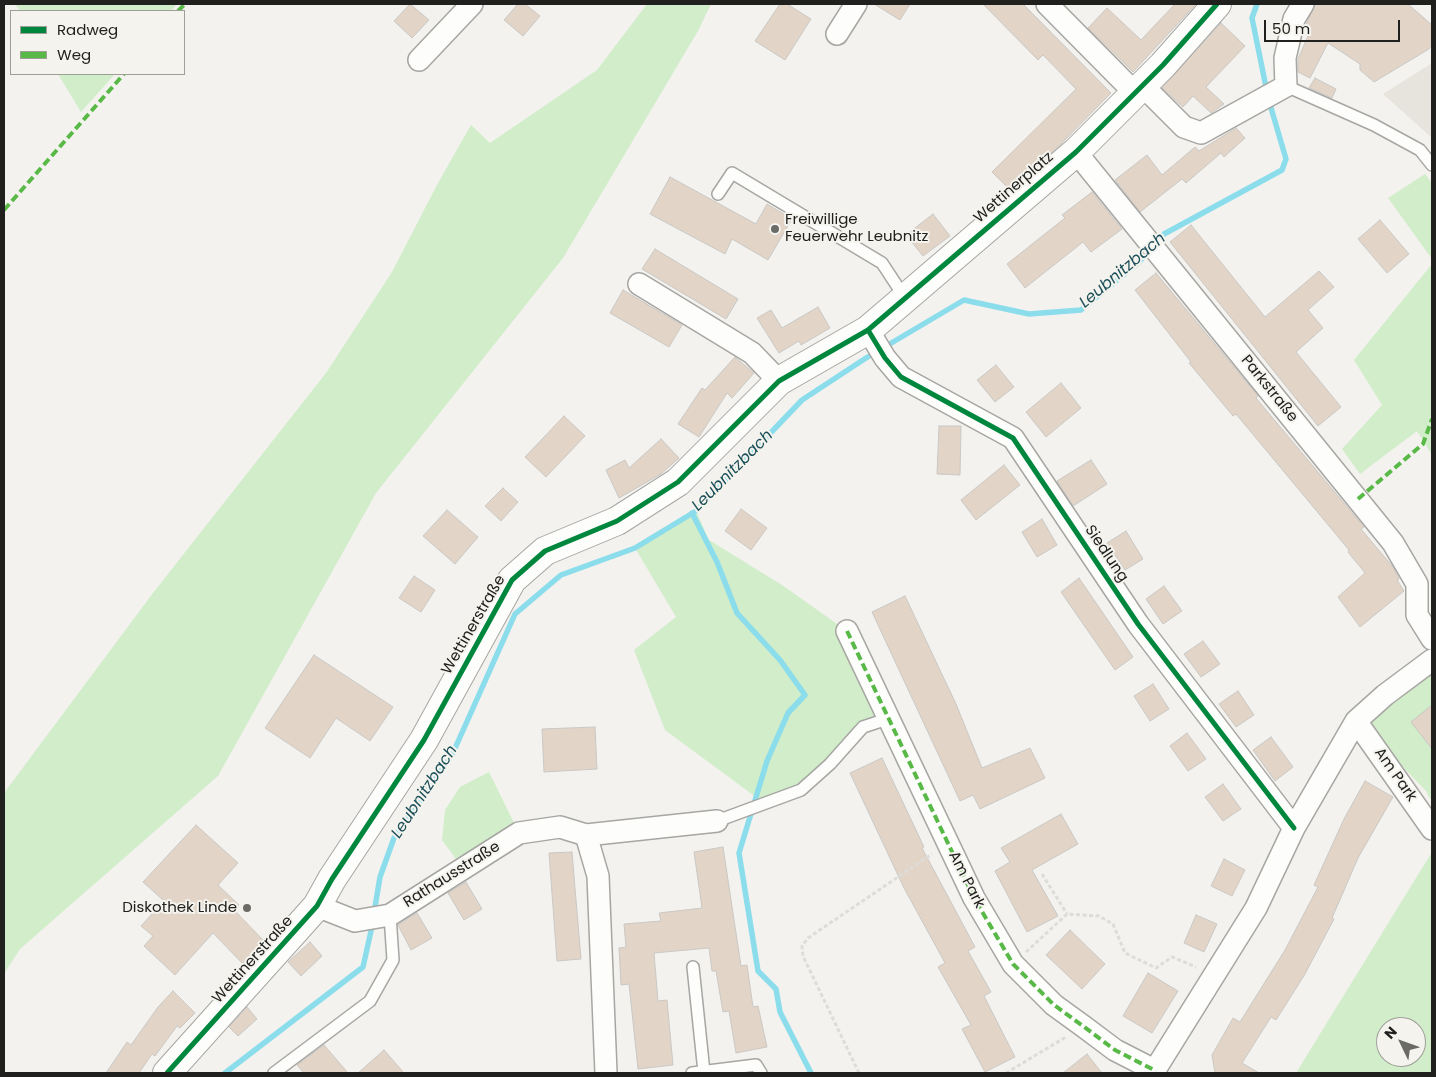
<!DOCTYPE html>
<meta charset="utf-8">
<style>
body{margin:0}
#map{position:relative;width:1436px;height:1077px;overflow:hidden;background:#f3f2ee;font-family:Poppins,sans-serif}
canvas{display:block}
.frame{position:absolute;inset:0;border:5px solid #20201e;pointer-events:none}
.legend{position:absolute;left:10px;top:10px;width:175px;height:65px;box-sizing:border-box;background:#f4f3ed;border:1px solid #9f9f9a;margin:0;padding:6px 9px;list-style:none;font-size:15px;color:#20201e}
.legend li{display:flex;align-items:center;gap:10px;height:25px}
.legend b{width:25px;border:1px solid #9f9f9a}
.north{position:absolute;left:1376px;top:1017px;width:50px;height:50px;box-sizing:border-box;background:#f4f3ed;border:1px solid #9f9f9a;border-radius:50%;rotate:312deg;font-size:14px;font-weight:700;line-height:20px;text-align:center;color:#20201e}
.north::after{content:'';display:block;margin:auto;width:18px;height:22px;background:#6a6a67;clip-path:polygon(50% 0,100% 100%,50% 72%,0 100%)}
.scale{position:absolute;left:1264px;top:20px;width:136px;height:22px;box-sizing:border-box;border:2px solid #20201e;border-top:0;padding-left:6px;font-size:15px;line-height:18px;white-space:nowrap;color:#20201e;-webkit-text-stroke:4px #f4f3ed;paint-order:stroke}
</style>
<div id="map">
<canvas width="1436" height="1077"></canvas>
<div class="frame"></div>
<ul class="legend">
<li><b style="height:6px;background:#00873e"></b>Radweg</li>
<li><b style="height:6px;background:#58b947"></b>Weg</li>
</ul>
<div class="north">N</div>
<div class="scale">50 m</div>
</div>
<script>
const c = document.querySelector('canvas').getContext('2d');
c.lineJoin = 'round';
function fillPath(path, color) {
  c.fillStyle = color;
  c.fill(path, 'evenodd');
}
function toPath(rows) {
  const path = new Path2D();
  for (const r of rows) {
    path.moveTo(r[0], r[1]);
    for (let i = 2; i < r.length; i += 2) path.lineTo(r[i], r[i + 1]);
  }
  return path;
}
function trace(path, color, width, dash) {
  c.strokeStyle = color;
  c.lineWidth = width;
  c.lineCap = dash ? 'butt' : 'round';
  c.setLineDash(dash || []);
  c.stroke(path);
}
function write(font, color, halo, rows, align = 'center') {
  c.font = font + ' Poppins,sans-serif';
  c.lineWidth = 4;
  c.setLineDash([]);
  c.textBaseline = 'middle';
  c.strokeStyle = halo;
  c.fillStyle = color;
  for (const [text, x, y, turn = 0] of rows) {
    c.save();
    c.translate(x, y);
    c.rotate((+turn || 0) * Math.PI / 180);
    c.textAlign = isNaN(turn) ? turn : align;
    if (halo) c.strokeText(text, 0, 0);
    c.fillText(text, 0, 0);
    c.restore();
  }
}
const built = toPath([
 [1432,63,1432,138,1383,94]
]);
const green = toPath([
 [15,4,177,4,171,11,20,11],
 [647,4,711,4,698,31,563,258,376,493,218,776,20,949,4,974,4,793,153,593,326,373,392,272,438,183,471,125,490,143,597,70],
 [58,74,115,74,81,112],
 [1425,174,1432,183,1432,259,1388,198],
 [1432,264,1432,455,1417,431,1360,474,1342,449,1382,405,1354,360],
 [696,511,709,540,782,585,847,631,887,719,863,727,801,790,764,803,665,730,634,650,676,617,635,548],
 [1432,669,1432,802,1426,791,1362,724],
 [489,772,515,825,456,859,442,840,445,810,460,787],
 [1432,852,1432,1073,1296,1073],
 [1386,1027,1416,1027,1416,1057,1386,1057]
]);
const stream = toPath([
 [1257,4,1252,18,1267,92],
 [692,513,717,562,737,613,780,660,805,695,788,713,767,761,739,853,758,971,776,989,780,1012,811,1073],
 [374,913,380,877,394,838,452,755,515,614,561,575,635,548,696,511,802,400,866,358,964,300,1029,314,1081,310,1139,262,1164,234,1282,170,1286,159,1269,101],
 [225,1073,363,967,373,922]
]);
const building = toPath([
 [410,4,429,20,412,38,394,21,410,4],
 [518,4,525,4,540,16,523,36,504,20,518,4],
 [780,4,787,4,811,19,785,60,755,41,780,4],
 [874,4,910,4,900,20,874,4],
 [983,4,1023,4,1111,93,1058,147,1009,189,992,172,1076,89,1043,55,1038,60,983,4],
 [1175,4,1196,4,1133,72,1088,28,1107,8,1141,40,1175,4],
 [1315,4,1408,4,1432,25,1432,45,1429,49,1374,82,1360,70,1360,64,1328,43,1310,78,1298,72,1298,59,1311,29,1306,25,1315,4],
 [1221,23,1245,46,1206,87,1224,104,1211,113,1193,96,1183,107,1162,88,1221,23],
 [1315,78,1336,89,1332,98,1309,88,1315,78],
 [1236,128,1245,138,1224,157,1221,153,1186,183,1182,179,1140,212,1115,180,1147,155,1162,175,1195,147,1199,151,1236,128],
 [670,177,756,224,767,204,792,219,768,260,732,239,725,254,650,214,670,177],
 [1092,192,1122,229,1091,252,1083,242,1025,288,1007,264,1065,218,1062,215,1092,192],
 [933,214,950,236,923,256,906,235,933,214],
 [1380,220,1409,254,1387,273,1358,239,1380,220],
 [1191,225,1265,317,1319,271,1334,287,1308,310,1323,328,1296,352,1341,407,1318,426,1170,242,1191,225],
 [655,249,738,299,726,319,642,269,655,249],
 [1156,273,1258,396,1256,398,1364,527,1361,529,1393,567,1399,579,1397,580,1404,591,1360,627,1338,597,1365,573,1348,552,1349,550,1236,414,1233,416,1189,363,1191,362,1135,290,1156,273],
 [623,290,682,325,669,347,610,313,623,290],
 [818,307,830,328,801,345,799,341,779,353,757,318,771,310,782,328,818,307],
 [735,357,754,373,732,398,727,393,699,437,678,424,702,388,705,390,735,357],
 [996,365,1014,387,995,402,977,380,996,365],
 [1061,383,1081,408,1046,437,1026,412,1061,383],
 [564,416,585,436,546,477,525,457,564,416],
 [939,426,961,426,960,475,937,474,939,426],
 [661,439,679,458,661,474,619,498,606,470,625,460,629,468,661,439],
 [1091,460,1107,484,1073,506,1057,481,1091,460],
 [1004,465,1020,485,976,520,961,500,1004,465],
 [503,488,518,502,501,521,485,506,503,488],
 [741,509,767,528,751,550,725,531,741,509],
 [447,510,478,537,455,564,423,536,447,510],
 [1042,519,1057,545,1037,557,1022,532,1042,519],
 [1126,531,1143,559,1125,570,1107,543,1126,531],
 [414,576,435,590,421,612,399,598,414,576],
 [1079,578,1133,657,1115,670,1061,592,1079,578],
 [1164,586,1182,611,1163,624,1146,599,1164,586],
 [905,596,956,704,982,768,1030,748,1045,778,980,809,973,795,960,801,872,612,905,596],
 [1203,641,1220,664,1201,677,1184,654,1203,641],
 [314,655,393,707,370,741,336,718,310,758,265,728,314,655],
 [1153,684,1169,709,1150,721,1134,696,1153,684],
 [1238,691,1254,715,1236,727,1219,704,1238,691],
 [1432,705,1432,749,1411,722,1432,705],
 [595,727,597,769,544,772,542,729,595,727],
 [1187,733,1206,759,1188,771,1170,746,1187,733],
 [1271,737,1293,767,1275,781,1253,750,1271,737],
 [882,758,924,847,922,848,975,947,968,951,991,992,984,996,1015,1057,985,1072,962,1029,971,1025,938,967,945,963,904,888,850,773,882,758],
 [1365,781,1393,797,1358,858,1332,918,1334,919,1305,974,1276,1020,1271,1017,1242,1063,1259,1073,1215,1073,1212,1055,1233,1018,1240,1022,1285,950,1318,887,1314,885,1344,819,1365,781],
 [1223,784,1241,809,1223,821,1205,797,1223,784],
 [1061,814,1078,844,1032,870,1058,916,1027,932,995,871,1010,862,1001,848,1061,814],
 [196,825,238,863,218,885,239,905,234,910,264,941,243,964,213,933,175,975,144,946,153,936,141,926,164,901,143,882,196,825],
 [723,847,741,966,747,965,753,1007,758,1006,767,1047,736,1053,729,1011,723,1012,716,971,712,971,709,948,654,953,658,1001,667,1000,673,1065,638,1069,629,984,621,985,619,948,626,947,624,924,661,921,659,913,702,908,694,852,723,847],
 [572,852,581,959,557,961,549,853,572,852],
 [1224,859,1245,870,1232,896,1211,886,1224,859],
 [466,882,482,909,464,920,448,893,466,882],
 [417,913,432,938,411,950,398,925,417,913],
 [1196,915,1217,924,1204,952,1184,943,1196,915],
 [1070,930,1105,964,1082,989,1046,955,1070,930],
 [310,942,322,956,301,976,288,962,310,942],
 [1148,973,1178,991,1152,1033,1123,1016,1148,973],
 [173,991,195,1013,180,1028,177,1026,155,1056,152,1054,139,1073,106,1073,127,1042,131,1045,158,1007,173,991],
 [247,1007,257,1019,238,1036,229,1027,247,1007],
 [324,1045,348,1073,304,1073,297,1065,324,1045],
 [384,1050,404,1073,358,1073,384,1050],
 [1087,1054,1102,1073,1063,1073,1087,1054]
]);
const path = toPath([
 [1042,874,1067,914],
 [1026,952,1067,914,1099,916,1113,924,1125,953,1156,968,1172,957,1196,967],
 [859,1073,803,956,802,946,808,938,932,854],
 [1006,1073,1066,1037]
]);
const lane = toPath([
 [1286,86,1374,125,1420,150,1432,165],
 [718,194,732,173,882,263,905,298],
 [717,821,801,790,830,764,863,727,887,719],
 [693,967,704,1072],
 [274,1073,370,1001,393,960,390,915],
 [692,1073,756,1065,761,1073]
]);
const street = toPath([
 [1047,4,1135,93],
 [837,34,856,4],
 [419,60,472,4],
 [1142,85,1184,127,1201,133,1286,86,1285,58,1294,19,1303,4],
 [1076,152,1393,543,1417,584,1417,615,1432,639],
 [639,284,752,353,779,381],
 [868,330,885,358,901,377,1013,438,1138,624,1294,828],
 [847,631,974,898,1013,964,1054,1005,1083,1026,1115,1050,1156,1071],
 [1356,721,1432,829],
 [586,835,717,821],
 [317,906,355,921,390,915,519,833,560,827,586,835,598,876,606,1073],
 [1153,1073,1256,908,1294,828,1356,721,1385,695,1432,660]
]);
const secondary = toPath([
 [167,1073,317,906,332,879,424,740,512,580,545,551,617,521,678,482,779,381,868,330,1076,152,1163,65,1217,4]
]);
const quiet = toPath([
 [178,11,185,4],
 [4,210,124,74],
 [1358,499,1423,444,1432,419],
 [847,631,974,898,1013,964,1054,1005,1083,1026,1115,1050,1156,1071]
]);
const cycleway = toPath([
 [868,330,885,358,901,377,1013,438,1138,624,1294,828],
 [167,1073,317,906,332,879,424,740,512,580,545,551,617,521,678,482,779,381,868,330,1076,152,1163,65,1217,4]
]);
const markers = [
 [775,229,5,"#6a6a67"],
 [247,908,5,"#6a6a67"]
];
const streetNames = [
 ["Wettinerplatz",1014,188,-41],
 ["Parkstraße",1269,389,51],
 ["Siedlung",1106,554,56],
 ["Wettinerstraße",474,625,-60],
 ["Am Park",1395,775,55],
 ["Rathausstraße",452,875,-32],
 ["Am Park",966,880,63],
 ["Wettinerstraße",253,960,-48]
];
const poiNames = [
 ["Freiwillige",785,220],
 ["Feuerwehr Leubnitz",785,237],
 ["Diskothek Linde",237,908,"right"]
];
const waterNames = [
 ["Leubnitzbach",1123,271,-40],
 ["Leubnitzbach",733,471,-45],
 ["Leubnitzbach",425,792,-57]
];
fillPath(built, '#e6e4dc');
fillPath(green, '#d1edca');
trace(stream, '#8bddec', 5.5);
fillPath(building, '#e2d4c7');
trace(building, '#c9c8c5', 1);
trace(lane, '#a7a6a3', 14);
trace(street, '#a7a6a3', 24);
trace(secondary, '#a7a6a3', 30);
trace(path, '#dcdcdb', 3, [4, 2.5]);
trace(lane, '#fdfdfc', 11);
trace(street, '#fdfdfc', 21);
trace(secondary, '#fdfdfc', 28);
trace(quiet, '#58b947', 4, [8, 4]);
trace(cycleway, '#00873e', 5);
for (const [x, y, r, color] of markers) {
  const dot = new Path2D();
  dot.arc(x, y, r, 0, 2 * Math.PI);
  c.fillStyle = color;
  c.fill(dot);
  trace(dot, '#f4f3ed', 2);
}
write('15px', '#20201e', '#f4f3ed', streetNames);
write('15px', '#20201e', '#f4f3ed', poiNames, 'left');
write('italic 16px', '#1c4f59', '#f4f3ed', waterNames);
</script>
